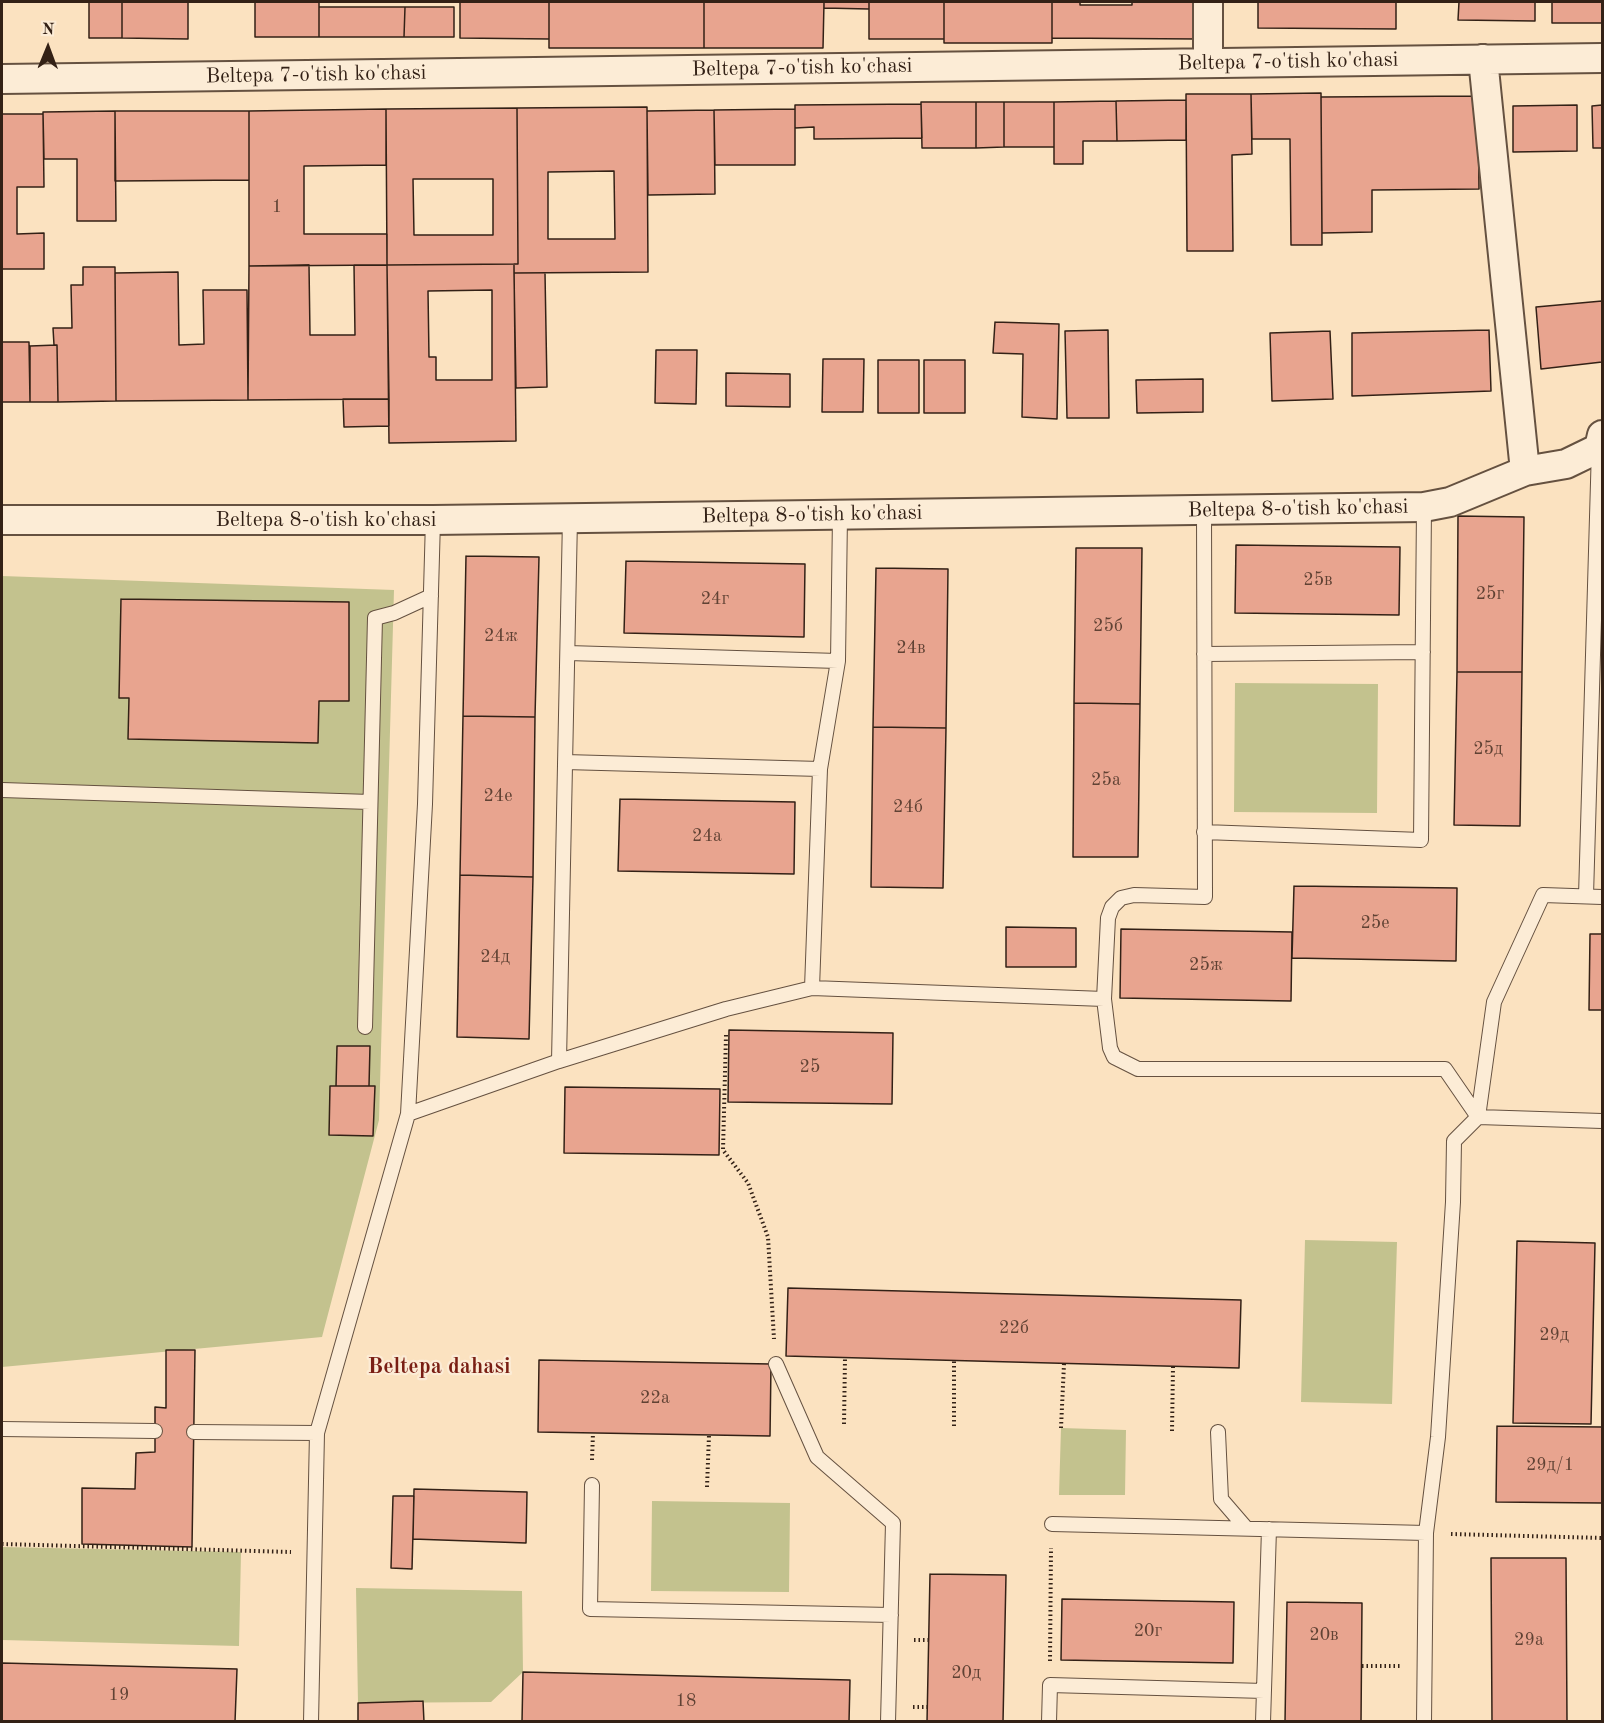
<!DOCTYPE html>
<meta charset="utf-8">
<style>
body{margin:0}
#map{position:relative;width:1604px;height:1723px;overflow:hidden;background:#fbe2c0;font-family:"Old Standard TT",serif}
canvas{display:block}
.frame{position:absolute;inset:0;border:3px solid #332116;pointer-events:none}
.north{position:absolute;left:18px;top:18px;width:60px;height:60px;-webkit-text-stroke:4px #fcecd6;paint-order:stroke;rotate:1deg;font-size:16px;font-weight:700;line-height:24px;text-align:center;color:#332116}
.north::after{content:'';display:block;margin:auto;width:21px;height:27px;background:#332116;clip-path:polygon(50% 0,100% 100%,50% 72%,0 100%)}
</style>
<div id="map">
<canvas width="1604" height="1723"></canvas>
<div class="frame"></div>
<div class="north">N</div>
</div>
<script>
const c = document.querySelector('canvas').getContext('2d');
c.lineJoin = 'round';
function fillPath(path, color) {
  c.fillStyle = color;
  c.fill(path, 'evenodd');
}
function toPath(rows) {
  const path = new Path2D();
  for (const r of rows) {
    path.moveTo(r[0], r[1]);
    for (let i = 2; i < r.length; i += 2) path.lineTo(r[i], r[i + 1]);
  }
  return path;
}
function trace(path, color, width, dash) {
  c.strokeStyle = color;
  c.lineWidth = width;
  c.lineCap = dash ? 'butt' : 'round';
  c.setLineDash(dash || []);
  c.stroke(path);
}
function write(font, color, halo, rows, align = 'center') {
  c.font = font + ' "Old Standard TT",serif';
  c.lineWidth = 4.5;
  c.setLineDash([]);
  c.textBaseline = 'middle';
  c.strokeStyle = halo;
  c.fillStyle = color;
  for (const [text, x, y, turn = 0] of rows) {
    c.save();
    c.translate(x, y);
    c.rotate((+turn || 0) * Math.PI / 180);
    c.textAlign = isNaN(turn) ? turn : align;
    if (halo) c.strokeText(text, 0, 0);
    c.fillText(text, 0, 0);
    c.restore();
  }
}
const green = toPath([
 [2,576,394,590,379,1120,322,1337,2,1367],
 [1235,683,1378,684,1377,813,1234,812],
 [1305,1240,1397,1242,1392,1404,1301,1402],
 [1061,1428,1126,1430,1125,1495,1059,1495],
 [652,1501,790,1503,789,1592,651,1591],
 [2,1547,241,1552,239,1646,2,1640],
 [356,1588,522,1591,523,1672,491,1702,358,1703]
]);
const building = toPath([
 [89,2,122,2,122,38,89,38,89,2],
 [122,2,188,2,188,39,122,38,122,2],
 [255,2,319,2,319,37,255,37,255,2],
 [460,2,549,2,549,39,460,38,460,2],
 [549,2,704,2,704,48,549,48,549,2],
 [704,2,824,2,823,48,704,48,704,2],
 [824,2,869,2,869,9,824,8,824,2],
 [869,2,944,2,944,39,869,39,869,2],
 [944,2,1052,2,1052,43,944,43,944,2],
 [1052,2,1080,2,1080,5,1132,5,1132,2,1198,2,1198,39,1052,38,1052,2],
 [1258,2,1396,2,1396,29,1258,28,1258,2],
 [1459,2,1535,2,1535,21,1458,20,1459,2],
 [1552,2,1602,2,1602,23,1552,23,1552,2],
 [319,7,405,7,404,37,319,37,319,7],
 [405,7,454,7,454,37,404,37,405,7],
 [1321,93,1322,245,1291,245,1290,139,1252,139,1251,94,1321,93],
 [1186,94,1251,94,1252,154,1232,155,1233,251,1187,251,1186,94],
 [1478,96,1479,189,1372,190,1372,232,1322,233,1321,97,1478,96],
 [1186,100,1186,140,1117,141,1116,101,1186,100],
 [1116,101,1117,141,1083,141,1083,164,1054,164,1054,102,1116,101],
 [921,102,976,102,976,148,922,148,921,102],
 [976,102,1004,102,1004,147,976,148,976,102],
 [1004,102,1054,102,1054,147,1004,147,1004,102],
 [921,104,922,138,814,139,814,127,795,128,795,105,921,104],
 [1577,105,1577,151,1513,152,1513,106,1577,105],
 [1602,105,1602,148,1593,148,1592,106,1602,105],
 [647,107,648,272,514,273,514,264,518,264,517,108,647,107],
 [614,171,615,239,548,239,548,172,614,171],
 [517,108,518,264,387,265,386,109,517,108],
 [413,179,493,179,493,235,414,235,413,179],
 [386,109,386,165,304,166,304,234,387,234,387,265,249,266,249,111,386,109],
 [795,109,795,165,715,165,714,110,795,109],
 [714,110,715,194,648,195,647,111,714,110],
 [115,111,249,111,249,180,115,181,115,111],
 [115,111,116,221,77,221,77,159,44,159,43,112,115,111],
 [2,114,43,114,44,187,17,187,17,234,44,233,44,269,2,269,2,114],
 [514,264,516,441,389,443,387,265,514,264],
 [492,290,492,380,436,380,436,357,429,357,428,291,492,290],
 [309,265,310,335,355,335,354,265,387,265,389,399,248,400,249,266,309,265],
 [83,267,115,267,116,401,58,402,57,345,54,345,53,328,72,328,71,285,83,285,83,267],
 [178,272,179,345,204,344,203,290,247,290,248,400,116,401,115,273,178,272],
 [514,273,545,273,547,387,516,388,514,273],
 [1602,301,1602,362,1541,369,1536,307,1602,301],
 [995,322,1059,324,1057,419,1022,417,1023,354,993,353,995,322],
 [1108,330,1109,418,1067,418,1065,331,1108,330],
 [1489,330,1491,391,1352,396,1352,333,1489,330],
 [1330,331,1333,399,1272,401,1270,333,1330,331],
 [2,342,29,342,30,402,2,402,2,342],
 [57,345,58,402,30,402,30,346,57,345],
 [656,350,697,350,696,404,655,403,656,350],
 [823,359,864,359,863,412,822,412,823,359],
 [878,360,919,360,919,413,878,413,878,360],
 [924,360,965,360,965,413,924,413,924,360],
 [726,373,790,374,790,407,726,406,726,373],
 [1203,379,1203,412,1137,413,1136,380,1203,379],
 [343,399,389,399,389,426,344,427,343,399],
 [1458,516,1524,517,1522,672,1457,672,1458,516],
 [1236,545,1400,547,1399,615,1235,613,1236,545],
 [1076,548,1142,548,1140,704,1074,703,1076,548],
 [466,556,539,557,535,717,463,716,466,556],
 [626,561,805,564,804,637,624,633,626,561],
 [876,568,948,569,946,728,873,727,876,568],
 [121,599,349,602,349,701,319,701,318,743,128,739,129,698,119,698,121,599],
 [1457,672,1522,672,1520,826,1454,825,1457,672],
 [1074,703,1140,704,1138,857,1073,857,1074,703],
 [463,716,535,717,533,877,460,875,463,716],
 [873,727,946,728,943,888,871,887,873,727],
 [620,799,795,802,794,874,618,871,620,799],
 [460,875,533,877,529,1039,457,1037,460,875],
 [1294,886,1457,888,1456,961,1292,958,1294,886],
 [1006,927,1076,928,1076,967,1006,967,1006,927],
 [1121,929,1292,932,1291,1001,1120,998,1121,929],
 [1590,934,1602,934,1602,1010,1589,1010,1590,934],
 [729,1030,893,1033,892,1104,728,1102,729,1030],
 [337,1046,370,1046,369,1086,336,1086,337,1046],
 [330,1086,375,1086,373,1136,329,1135,330,1086],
 [565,1087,720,1089,719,1155,564,1153,565,1087],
 [1517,1241,1595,1243,1591,1424,1513,1423,1517,1241],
 [788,1288,1241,1300,1239,1368,786,1356,788,1288],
 [166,1350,195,1350,192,1547,82,1544,82,1488,135,1489,136,1453,155,1452,155,1407,166,1408,166,1350],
 [539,1360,771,1364,770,1436,538,1432,539,1360],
 [1497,1426,1602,1427,1602,1503,1496,1502,1497,1426],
 [414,1489,527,1492,526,1543,413,1539,414,1489],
 [393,1496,414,1496,412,1569,391,1568,393,1496],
 [1491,1558,1566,1558,1567,1722,1492,1722,1491,1558],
 [930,1574,1006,1575,1003,1722,927,1722,930,1574],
 [1062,1599,1234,1602,1233,1663,1061,1660,1062,1599],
 [1287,1602,1362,1603,1361,1722,1285,1722,1287,1602],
 [2,1663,237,1669,235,1722,2,1722,2,1663],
 [523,1672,850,1680,849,1722,522,1722,523,1672],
 [423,1701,424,1722,358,1722,358,1703,423,1701]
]);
const path = toPath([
 [726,1035,723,1150,748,1183,768,1237,774,1339],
 [844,1424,845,1358],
 [954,1426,954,1361],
 [1061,1428,1064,1364],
 [1172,1431,1173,1367],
 [592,1460,593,1433],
 [707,1487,709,1435],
 [1451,1534,1602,1538],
 [2,1544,291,1552],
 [914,1640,928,1640],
 [1050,1661,1051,1548],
 [1362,1666,1400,1666],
 [913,1707,927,1707]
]);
const service = toPath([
 [1204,510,1205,897,1134,895,1121,898,1112,907,1108,918,1104,999,1110,1048,1114,1057,1138,1069,1445,1069,1478,1117],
 [570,518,559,1061,726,1009,812,988,820,769,838,661,840,515],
 [568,653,838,661],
 [1204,654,1423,652],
 [565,762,820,769],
 [2,790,370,802],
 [1204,832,1421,840,1424,507],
 [1586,896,1599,448],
 [812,988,1104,999],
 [365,1027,375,618,394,613,431,596],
 [408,1114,559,1061],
 [1478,1117,1602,1121],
 [776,1364,817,1457,893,1523,888,1722],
 [2,1429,155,1431],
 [194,1432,317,1433],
 [1218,1432,1221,1499,1246,1528],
 [592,1485,590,1609,891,1615],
 [1052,1524,1426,1533],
 [311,1722,317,1433,408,1114,425,804,433,520],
 [1049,1722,1050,1685,1264,1691],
 [1263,1722,1269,1529],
 [1424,1722,1426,1533,1438,1437,1453,1202,1454,1141,1478,1117,1494,1002,1543,895,1602,897]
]);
const minor = toPath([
 [1483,59,1525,471],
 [1208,63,1208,2],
 [2,79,1602,58],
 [2,520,433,520,1424,507,1450,502,1525,471,1566,464,1599,448,1602,435]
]);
const numberNames = [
 ["1",277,207],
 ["25в",1318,580],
 ["25г",1490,594],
 ["24г",715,599],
 ["25б",1108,626],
 ["24ж",501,636],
 ["24в",911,648],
 ["25д",1488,749],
 ["25а",1106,780],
 ["24е",498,796],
 ["24б",908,807],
 ["24а",707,836],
 ["25е",1375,923],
 ["24д",495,957],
 ["25ж",1206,965],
 ["25",810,1067],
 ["22б",1014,1328],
 ["29д",1554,1335],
 ["22а",655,1398],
 ["29д/1",1550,1465],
 ["20г",1148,1631],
 ["20в",1324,1635],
 ["29а",1529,1640],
 ["20д",966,1673],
 ["19",119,1695],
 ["18",686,1701]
];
const streetNames = [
 ["Beltepa 7-o'tish ko'chasi",1288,62,-1],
 ["Beltepa 7-o'tish ko'chasi",802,68,-1],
 ["Beltepa 7-o'tish ko'chasi",316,75,-1],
 ["Beltepa 8-o'tish ko'chasi",1298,509,-1],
 ["Beltepa 8-o'tish ko'chasi",812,515,-1],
 ["Beltepa 8-o'tish ko'chasi",326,520]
];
const neighbourhoodNames = [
 ["Beltepa dahasi",439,1367]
];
fillPath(green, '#c3c28e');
fillPath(building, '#e8a48f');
trace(building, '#332116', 1.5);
trace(service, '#655140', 16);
trace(minor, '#655140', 32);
trace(path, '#332116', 4, [1.5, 3]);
trace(service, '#fcecd6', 14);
trace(minor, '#fcecd6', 28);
write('18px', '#604234', null, numberNames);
write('21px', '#332116', '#fcecd6', streetNames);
write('bold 22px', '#7a1f14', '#fcecd6', neighbourhoodNames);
</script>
